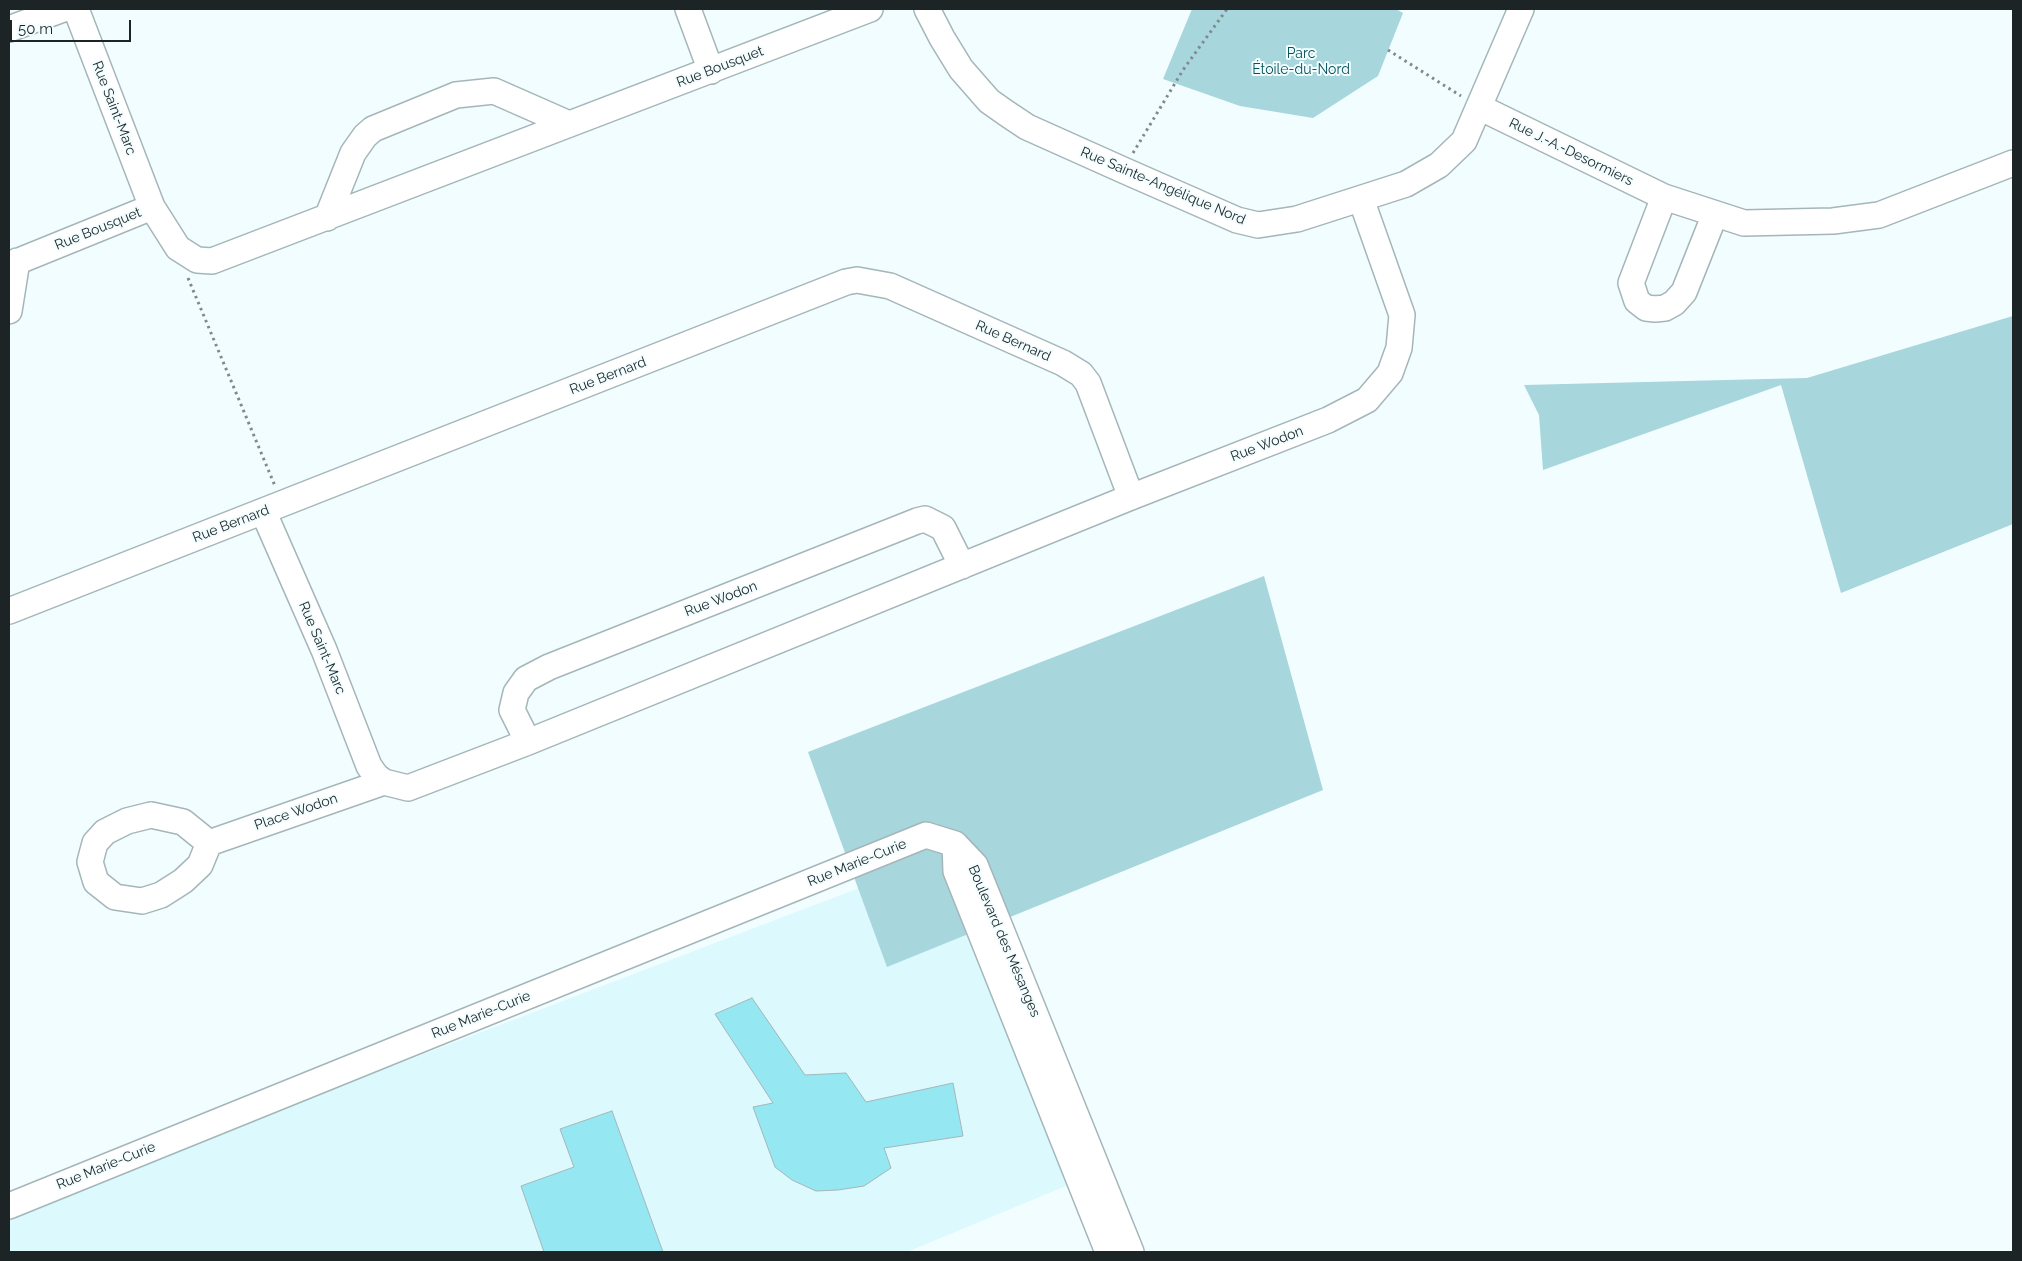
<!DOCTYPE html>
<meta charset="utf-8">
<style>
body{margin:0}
#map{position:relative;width:2022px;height:1261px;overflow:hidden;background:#f2fdff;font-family:Raleway,sans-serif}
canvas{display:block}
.frame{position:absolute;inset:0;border:10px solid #1d2425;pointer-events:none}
.scale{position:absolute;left:10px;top:20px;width:121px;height:22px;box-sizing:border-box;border:2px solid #1d2425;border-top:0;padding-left:6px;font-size:15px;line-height:18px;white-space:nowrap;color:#1d2425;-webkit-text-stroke:4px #f2fdff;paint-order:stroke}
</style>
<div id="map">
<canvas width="2022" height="1261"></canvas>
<div class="frame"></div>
<div class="scale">50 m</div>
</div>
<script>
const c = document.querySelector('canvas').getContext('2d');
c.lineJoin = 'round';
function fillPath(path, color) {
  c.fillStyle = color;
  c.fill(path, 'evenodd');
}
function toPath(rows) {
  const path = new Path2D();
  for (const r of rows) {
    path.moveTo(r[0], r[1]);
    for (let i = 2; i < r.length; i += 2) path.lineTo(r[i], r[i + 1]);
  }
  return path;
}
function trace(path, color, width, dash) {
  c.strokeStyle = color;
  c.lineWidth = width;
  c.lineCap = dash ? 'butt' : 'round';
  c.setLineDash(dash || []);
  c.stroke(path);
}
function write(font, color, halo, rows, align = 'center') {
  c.font = font + ' Raleway,sans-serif';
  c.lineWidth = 4;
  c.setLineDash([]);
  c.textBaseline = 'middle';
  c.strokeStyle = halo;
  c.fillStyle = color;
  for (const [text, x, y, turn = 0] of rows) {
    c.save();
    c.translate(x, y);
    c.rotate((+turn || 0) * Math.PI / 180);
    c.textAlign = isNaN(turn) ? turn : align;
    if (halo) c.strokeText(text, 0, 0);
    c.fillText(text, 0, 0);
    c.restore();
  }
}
const built = toPath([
 [946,855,1073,1183,907,1252,9,1252,9,1212]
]);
const green = toPath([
 [1192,9,1396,9,1403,13,1378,76,1313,118,1240,106,1163,79],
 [2013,316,2013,524,1841,593,1781,385,1543,470,1539,415,1524,385,1807,378],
 [1264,576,1323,790,887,967,808,752]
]);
const building = toPath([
 [752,998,805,1075,846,1073,866,1102,953,1083,963,1136,884,1148,891,1168,864,1186,838,1190,816,1191,792,1180,775,1167,753,1107,773,1103,715,1014,752,998],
 [612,1111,663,1252,544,1252,521,1186,574,1167,560,1129,612,1111]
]);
const path = toPath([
 [1388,50,1461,96],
 [1133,153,1183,70,1227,9],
 [188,278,275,486]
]);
const minor = toPath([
 [76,9,152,207,178,248,197,260,212,261,870,9],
 [688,9,711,71],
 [927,9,942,38,961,69,989,101,1006,113,1027,127,1123,170,1237,220,1258,225,1297,219,1406,184,1439,165,1464,141,1521,9],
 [9,29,63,9],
 [1479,107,1664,197,1744,223,1833,221,1879,215,2013,163],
 [1664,197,1631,283,1637,301,1646,308,1655,309,1665,308,1674,303,1684,292,1715,214],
 [327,218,353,153,365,136,373,129,456,95,494,91,569,124],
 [9,265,152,207],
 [9,311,17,261],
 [263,511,324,650,369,766,376,776,384,782,408,788,528,742,1131,497,1328,420,1367,400,1390,373,1399,348,1402,315,1361,199],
 [9,611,846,282,857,280,890,286,1063,363,1081,374,1088,383,1131,497],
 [528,742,512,710,516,693,526,679,549,667,917,521,925,519,943,528,962,566],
 [151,815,183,822,209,843,200,865,183,881,161,895,142,901,115,897,96,882,90,862,95,843,105,832,127,821,151,815],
 [209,843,384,782],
 [955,844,956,871,1108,1252],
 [9,1206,926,835,955,844,975,865,1131,1252]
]);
const parkNames = [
 ["Parc",1301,54],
 ["Étoile-du-Nord",1301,70]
];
const streetNames = [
 ["Rue Bousquet",720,67,-21],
 ["Rue Saint-Marc",114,108,69],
 ["Rue J.-A.-Desormiers",1571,152,26],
 ["Rue Sainte-Angélique Nord",1163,186,23],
 ["Rue Bousquet",98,229,-22],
 ["Rue Bernard",1013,341,24],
 ["Rue Bernard",608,376,-21],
 ["Rue Wodon",1267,444,-21],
 ["Rue Bernard",231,524,-21],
 ["Rue Wodon",721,599,-21],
 ["Rue Saint-Marc",322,648,67],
 ["Place Wodon",296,812,-19],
 ["Rue Marie-Curie",857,863,-22],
 ["Boulevard des Mésanges",1004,941,67],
 ["Rue Marie-Curie",481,1015,-22],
 ["Rue Marie-Curie",106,1166,-22]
];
fillPath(built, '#dcf9fd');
fillPath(green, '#a7d6dd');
fillPath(building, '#95e7f2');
trace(building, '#a5b7ba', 1);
trace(minor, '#a4b6b9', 28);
trace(path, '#818a8b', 3, [2.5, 4]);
trace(minor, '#fff', 25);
write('14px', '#055159', '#f2fdff', parkNames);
write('14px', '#1d2425', '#f2fdff', streetNames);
</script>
